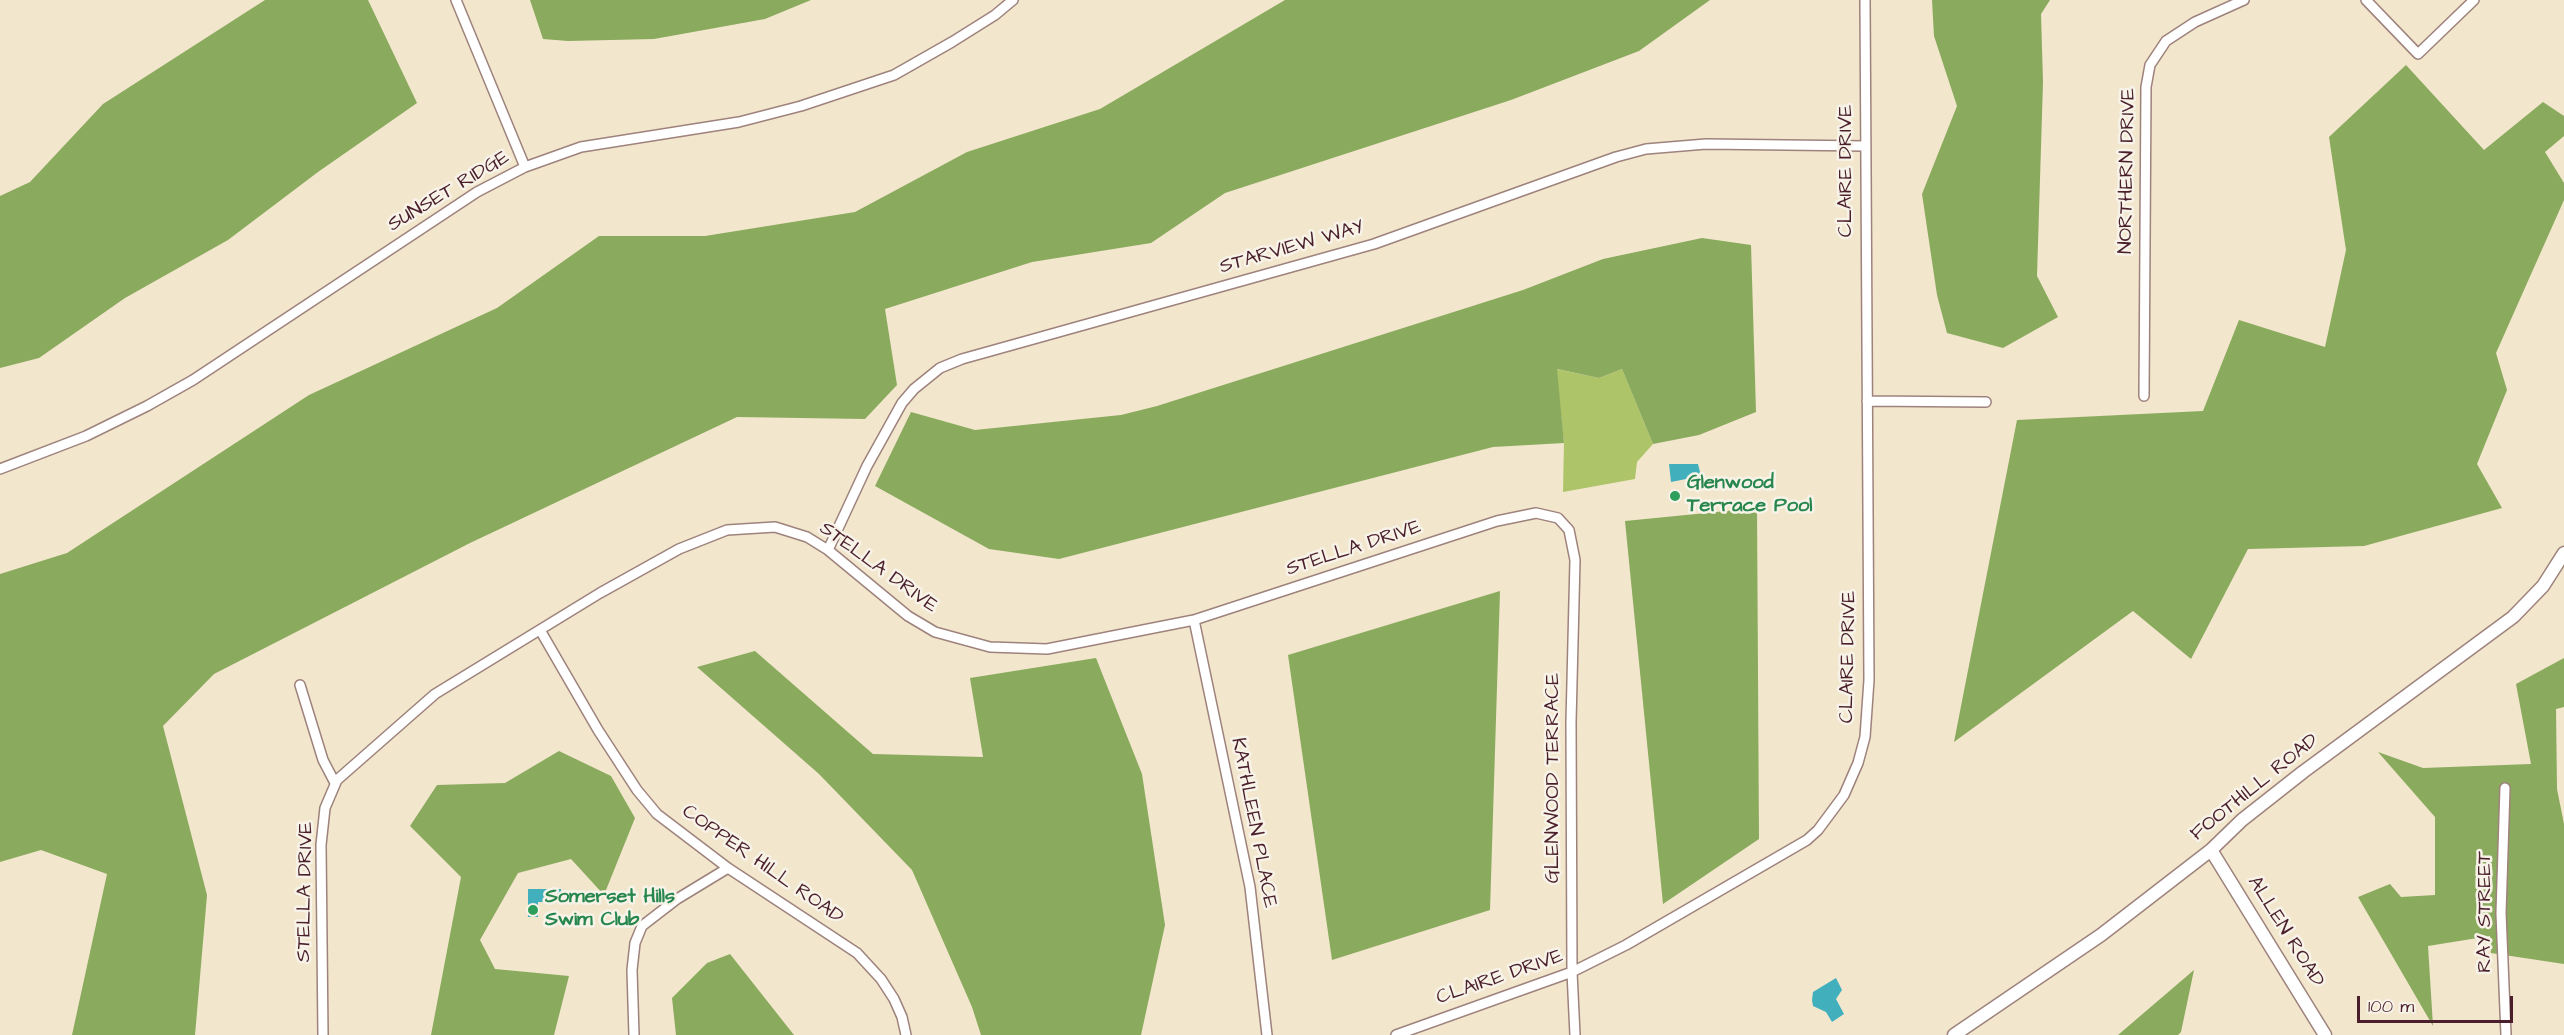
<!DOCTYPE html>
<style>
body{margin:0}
#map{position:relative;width:2564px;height:1035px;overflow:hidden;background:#f2e6cd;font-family:"Architects Daughter",sans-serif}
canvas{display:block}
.scale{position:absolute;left:2357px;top:996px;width:156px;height:27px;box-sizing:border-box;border:3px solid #4a1f2b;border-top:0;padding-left:8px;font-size:18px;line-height:21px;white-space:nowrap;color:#4a1f2b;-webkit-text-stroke:4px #f7f3e8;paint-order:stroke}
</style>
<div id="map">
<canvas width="2564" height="1035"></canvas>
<div class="scale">100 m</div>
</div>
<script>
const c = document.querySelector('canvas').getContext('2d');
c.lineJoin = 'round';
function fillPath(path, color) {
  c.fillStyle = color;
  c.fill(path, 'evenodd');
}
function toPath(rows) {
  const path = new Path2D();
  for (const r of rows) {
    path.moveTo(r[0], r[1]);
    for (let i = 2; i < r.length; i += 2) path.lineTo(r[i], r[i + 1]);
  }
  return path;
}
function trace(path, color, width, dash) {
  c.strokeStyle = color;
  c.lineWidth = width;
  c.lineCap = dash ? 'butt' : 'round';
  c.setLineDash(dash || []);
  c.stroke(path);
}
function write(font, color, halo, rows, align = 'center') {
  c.font = font + ' "Architects Daughter",sans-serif';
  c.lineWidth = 5;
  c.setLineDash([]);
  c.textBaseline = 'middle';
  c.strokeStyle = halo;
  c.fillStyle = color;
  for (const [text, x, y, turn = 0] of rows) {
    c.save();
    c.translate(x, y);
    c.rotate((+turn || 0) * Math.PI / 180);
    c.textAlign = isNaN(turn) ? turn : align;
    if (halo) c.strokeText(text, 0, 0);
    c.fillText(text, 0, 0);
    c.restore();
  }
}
const green = toPath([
 [1556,369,1599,378,1622,369,1653,444,1637,462,1635,479,1563,492,1564,443]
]);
const forest = toPath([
 [265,0,368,0,417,103,318,172,228,240,125,298,39,358,0,368,0,196,30,182,103,104],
 [530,0,811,0,765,19,654,39,568,41,543,39],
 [1285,0,1710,0,1639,51,1511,100,1225,193,1151,243,1032,262,885,309,897,385,865,419,737,417,470,543,214,674,163,726,207,895,195,1035,72,1035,107,874,41,850,0,862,0,574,67,553,309,395,497,308,599,236,705,236,855,212,967,152,1100,109],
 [1932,0,2050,0,2041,14,2043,82,2037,276,2058,317,2003,348,1947,333,1937,295,1922,194,1957,106,1934,36],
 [2406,65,2484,150,2543,102,2564,116,2564,136,2545,152,2564,183,2564,200,2496,353,2507,390,2477,464,2502,508,2364,546,2248,549,2191,659,2133,611,1954,742,2017,420,2203,411,2239,320,2325,347,2346,250,2329,137],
 [1702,238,1751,245,1756,412,1699,435,1653,444,1622,369,1599,378,1557,369,1564,443,1493,447,1059,559,989,549,875,486,911,412,975,430,1121,415,1157,406,1523,290,1603,259],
 [1757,508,1759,839,1663,904,1625,521],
 [1500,591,1490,910,1332,960,1288,655],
 [755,651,873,754,983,757,970,678,1096,658,1142,774,1165,925,1141,1035,981,1035,972,1007,912,870,819,774,697,667],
 [2564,658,2564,707,2556,709,2557,789,2564,824,2564,964,2491,953,2490,936,2428,946,2433,1026,2358,897,2390,884,2401,897,2435,895,2435,817,2378,752,2423,768,2531,764,2516,684],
 [559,751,611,776,635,818,604,895,571,859,518,873,480,940,495,969,569,976,554,1035,431,1035,461,877,410,826,437,785,505,783],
 [730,954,794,1035,676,1035,672,998,707,963],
 [2194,970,2181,1032,2178,1035,2118,1035]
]);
const water = toPath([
 [1669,464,1698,464,1701,476,1671,482],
 [528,889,561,889,562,902,538,902,538,917,528,917],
 [1836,978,1842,990,1836,999,1844,1014,1832,1022,1826,1012,1813,1006,1812,1000,1813,992]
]);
const minor = toPath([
 [456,0,525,167],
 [2366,0,2418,54,2474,0],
 [2144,396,2146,87,2150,65,2166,41,2195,22,2244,0],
 [1867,401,1986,402],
 [0,469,86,436,147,406,193,380,477,192,525,167,581,147,739,122,801,106,894,75,952,42,995,15,1013,0],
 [828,550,867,466,902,403,914,389,940,368,962,359,1374,244,1616,157,1646,149,1706,144,1865,146],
 [1194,620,1250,887,1267,1035],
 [540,630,598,730,637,790,657,814,728,868,857,953,881,979,894,999,902,1017,906,1035],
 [300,685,323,760,335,783],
 [2505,788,2501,913,2506,1035],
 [323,1035,321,845,325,808,337,780,435,694,600,593,679,549,727,530,775,527,807,537,828,550,908,616,935,632,990,647,1047,649,1194,620,1497,521,1536,513,1558,518,1569,530,1575,560,1571,722,1572,972,1575,1035],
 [634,1035,632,970,635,943,642,926,677,899,728,868],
 [1396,1035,1572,972,1626,945,1807,840,1818,830,1844,795,1858,763,1865,737,1869,680,1865,0]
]);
const tertiary = toPath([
 [2211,850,2325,1035],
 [1954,1035,2101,935,2211,850,2242,820,2303,772,2513,617,2543,586,2564,553]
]);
const markers = [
 [1675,496,6,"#2e9e5b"],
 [533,910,6,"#2e9e5b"]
];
const streetNames = [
 ["CLAIRE DRIVE",1847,171,-90],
 ["NORTHERN DRIVE",2128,171,-89],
 ["SUNSET RIDGE",449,192,-31],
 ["STARVIEW WAY",1292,248,-16],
 ["STELLA DRIVE",1354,549,-18],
 ["STELLA DRIVE",878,568,36],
 ["CLAIRE DRIVE",1849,657,-89],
 ["GLENWOOD TERRACE",1554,778,-90],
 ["FOOTHILL ROAD",2255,788,-39],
 ["KATHLEEN PLACE",1253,823,79],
 ["COPPER HILL ROAD",762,865,35],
 ["STELLA DRIVE",306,892,-89],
 ["RAY STREET",2486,912,-90],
 ["ALLEN ROAD",2285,932,58],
 ["CLAIRE DRIVE",1500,978,-19]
];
const leisureNames = [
 ["Glenwood",1687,484],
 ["Terrace Pool",1687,507],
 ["Somerset Hills",545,898],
 ["Swim Club",545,921]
];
fillPath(green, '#aec469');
fillPath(forest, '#8aaa5d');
fillPath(water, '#41b0bc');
trace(minor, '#9e827c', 12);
trace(tertiary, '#9e827c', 15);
trace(minor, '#fff', 9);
trace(tertiary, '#fff', 12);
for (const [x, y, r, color] of markers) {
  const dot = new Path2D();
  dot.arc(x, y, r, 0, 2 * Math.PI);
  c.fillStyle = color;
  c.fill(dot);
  trace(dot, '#f7f3e8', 2);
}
write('20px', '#4a1f2b', '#f7f3e8', streetNames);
write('bold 20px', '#27864d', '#f7f3e8', leisureNames, 'left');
</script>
